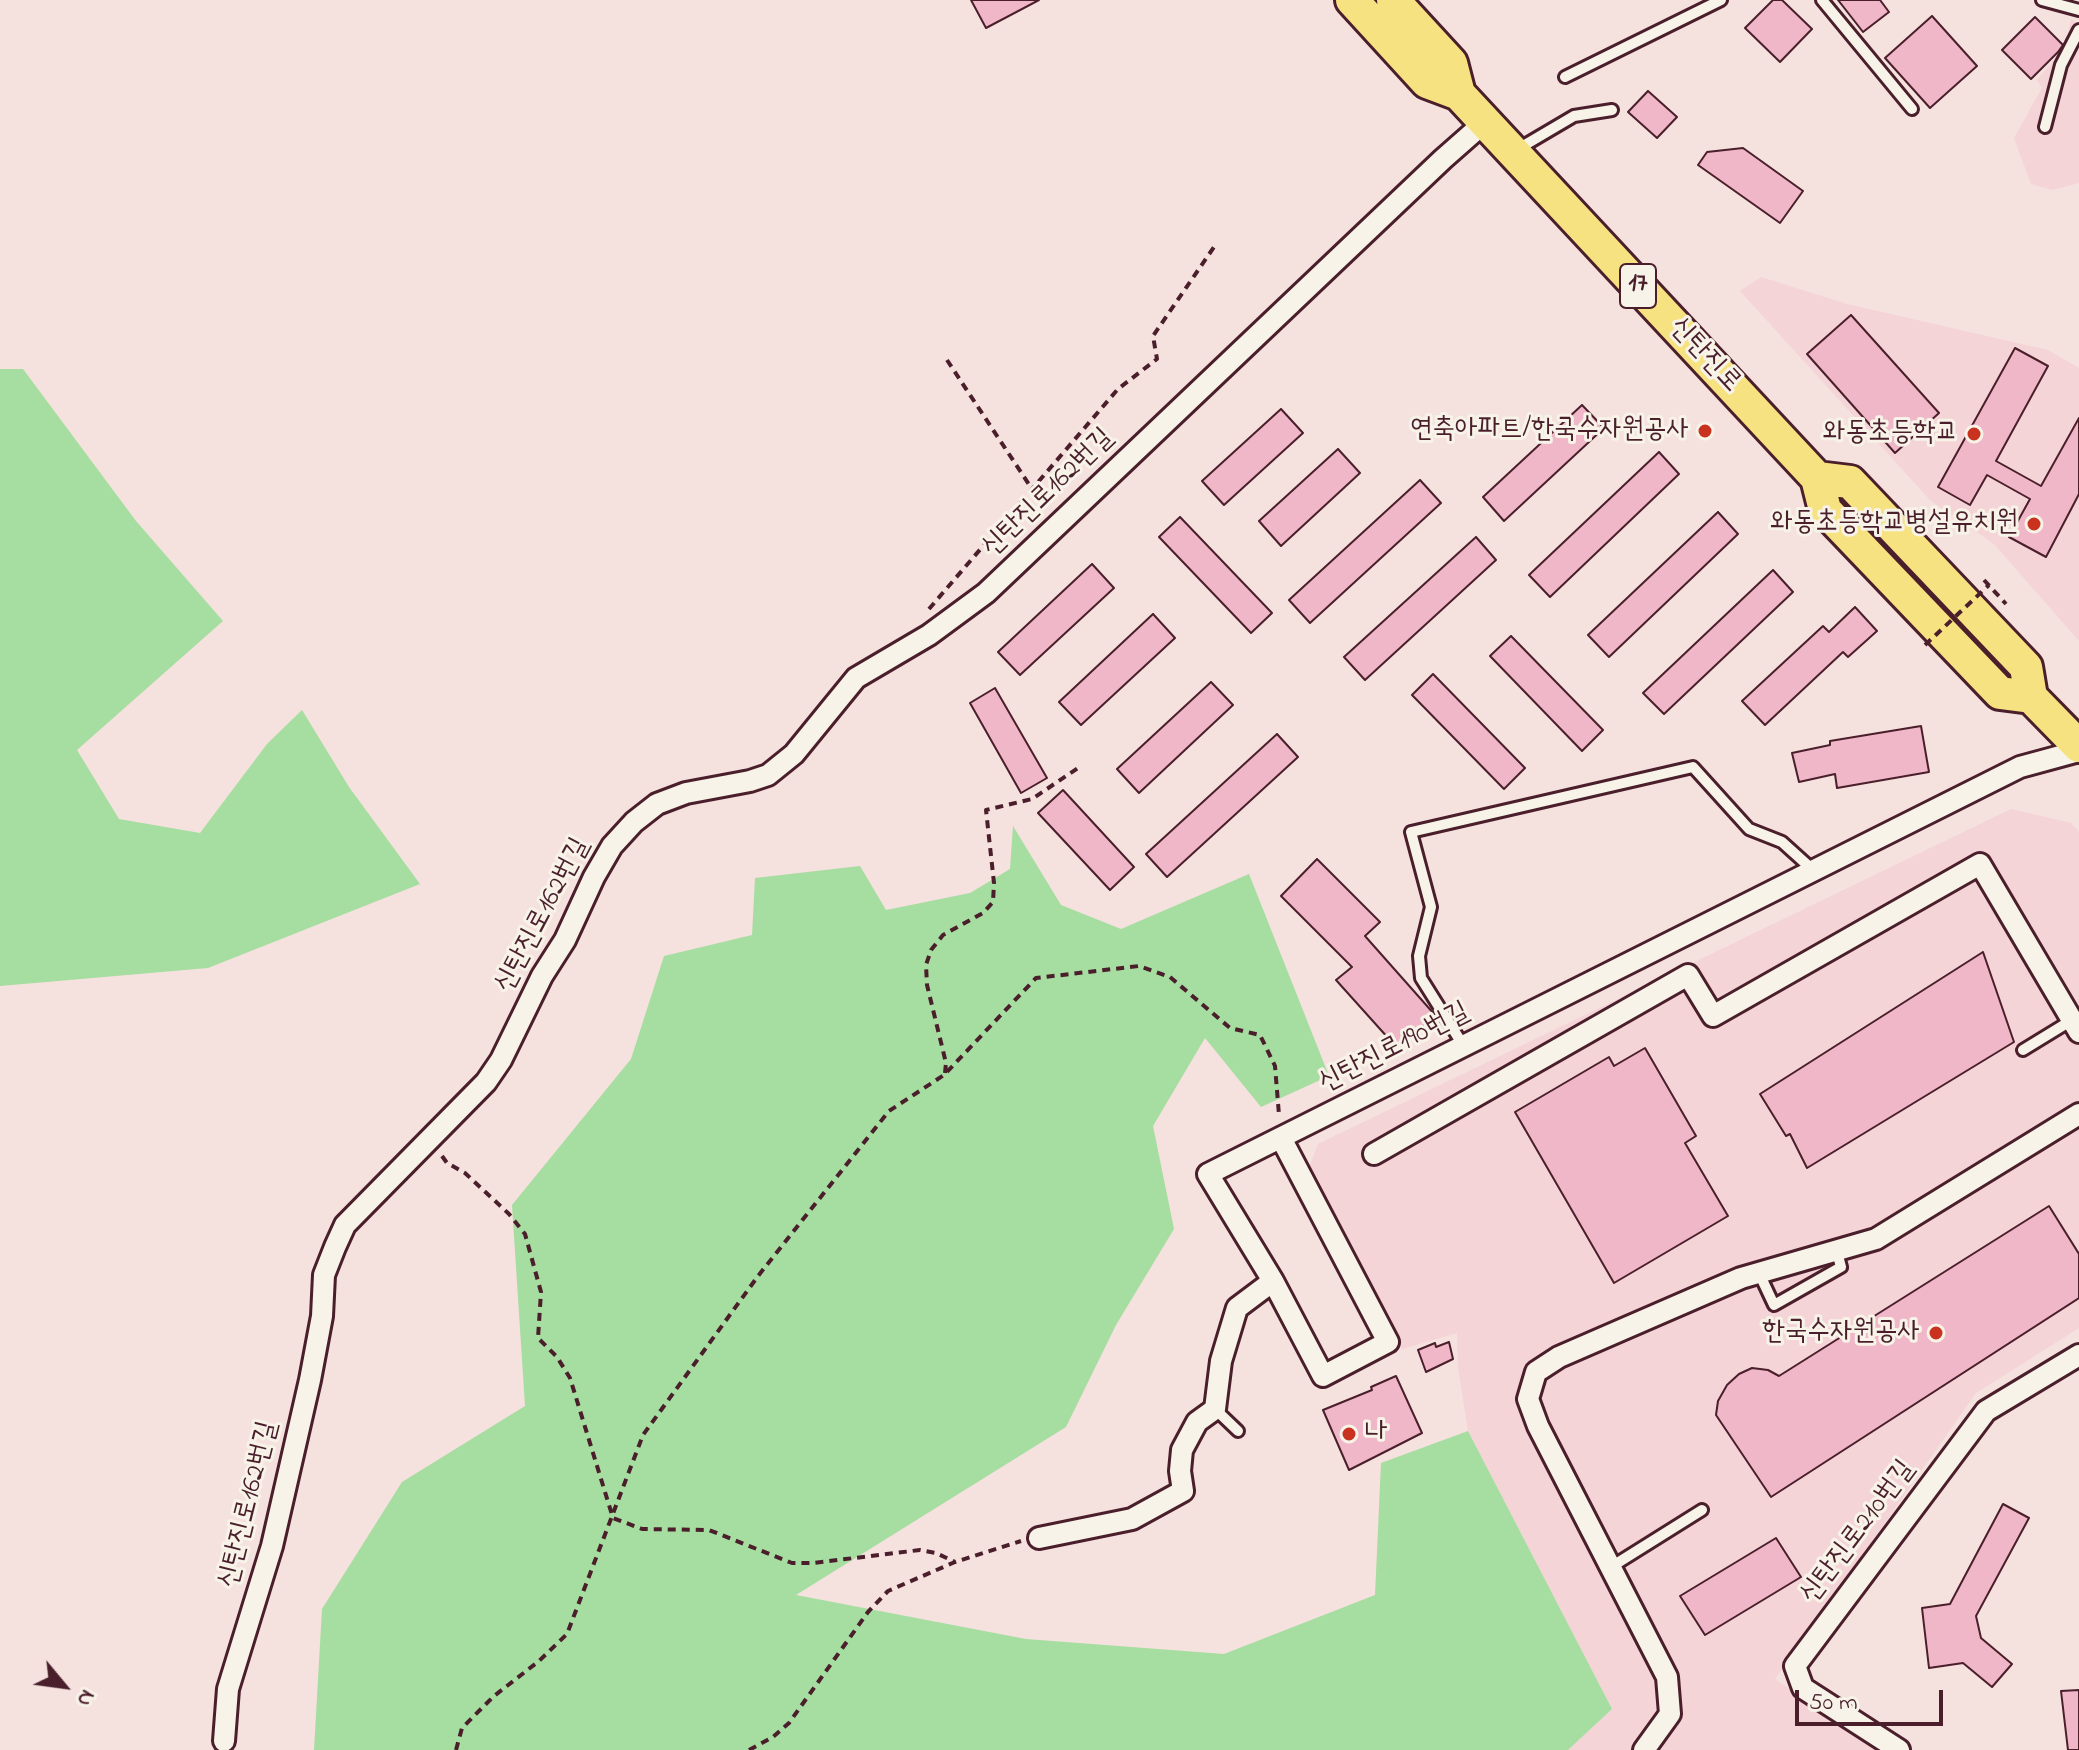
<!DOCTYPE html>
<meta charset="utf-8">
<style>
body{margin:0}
#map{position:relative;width:2079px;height:1750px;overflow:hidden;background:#f5e1de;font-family:"Indie Flower",sans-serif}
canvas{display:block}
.north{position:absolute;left:24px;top:1646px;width:80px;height:80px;-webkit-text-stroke:6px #f7f3e8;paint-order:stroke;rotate:119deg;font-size:22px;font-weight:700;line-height:32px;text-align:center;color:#4a1f2b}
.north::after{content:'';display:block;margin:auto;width:28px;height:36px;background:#4a1f2b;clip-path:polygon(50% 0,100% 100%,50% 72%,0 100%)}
.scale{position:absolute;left:1795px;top:1690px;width:148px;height:36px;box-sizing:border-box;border:4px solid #4a1f2b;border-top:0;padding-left:10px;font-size:24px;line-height:28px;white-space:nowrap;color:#4a1f2b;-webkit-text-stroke:6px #f7f3e8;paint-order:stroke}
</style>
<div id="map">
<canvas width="2079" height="1750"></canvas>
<div class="north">N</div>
<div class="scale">50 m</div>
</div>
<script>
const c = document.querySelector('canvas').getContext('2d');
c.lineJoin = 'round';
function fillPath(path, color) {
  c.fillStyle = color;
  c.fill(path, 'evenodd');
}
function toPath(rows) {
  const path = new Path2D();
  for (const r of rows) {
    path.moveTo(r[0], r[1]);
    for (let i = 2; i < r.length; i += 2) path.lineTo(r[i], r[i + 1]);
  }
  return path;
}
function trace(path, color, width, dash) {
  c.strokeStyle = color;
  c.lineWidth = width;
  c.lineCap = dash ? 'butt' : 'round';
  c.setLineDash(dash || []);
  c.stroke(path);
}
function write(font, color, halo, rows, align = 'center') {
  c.font = font + ' "Indie Flower","Poor Story",sans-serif';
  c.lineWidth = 6;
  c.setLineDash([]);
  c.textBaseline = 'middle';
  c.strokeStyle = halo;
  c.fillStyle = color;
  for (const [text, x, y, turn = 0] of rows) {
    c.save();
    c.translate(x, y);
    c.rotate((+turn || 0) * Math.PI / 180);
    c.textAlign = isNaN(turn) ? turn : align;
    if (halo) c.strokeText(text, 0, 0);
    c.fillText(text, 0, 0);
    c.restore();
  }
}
const built = toPath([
 [2071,19,2079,23,2079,183,2052,190,2031,184,2014,138,2042,88,2037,80,2065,47],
 [1761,277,1847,304,2048,350,2079,368,2079,641,1994,544,1930,500,1740,291],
 [2011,809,2071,823,2079,832,2079,1328,1976,1393,1775,1679,1881,1750,1568,1750,1612,1709,1468,1431,1458,1367,1457,1333,1402,1349,1306,1176,1318,1144]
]);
const green = toPath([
 [0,369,23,369,136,521,223,621,77,750,119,819,200,833,267,744,302,710,349,787,420,884,208,968,0,986],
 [1013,826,1061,905,1121,929,1249,874,1329,1076,1261,1107,1205,1038,1153,1126,1174,1229,1116,1325,1066,1427,796,1595,1026,1639,1224,1654,1375,1595,1381,1463,1468,1431,1612,1709,1568,1750,314,1750,322,1609,402,1482,525,1406,512,1205,631,1059,664,956,752,935,755,878,860,866,886,910,970,893,1010,869]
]);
const building = toPath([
 [971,0,1039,0,986,28,971,0],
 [1773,0,1782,0,1812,29,1780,62,1745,28,1773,0],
 [1838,0,1880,0,1889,12,1863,32,1838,0],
 [1932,16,1977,66,1930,108,1885,58,1932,16],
 [2035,17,2063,45,2058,52,2031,79,2002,50,2035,17],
 [1648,91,1677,117,1657,138,1628,112,1648,91],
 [1743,148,1803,191,1780,223,1698,165,1707,152,1743,148],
 [1851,315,1939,413,1895,453,1807,354,1851,315],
 [2015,348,2048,366,1996,461,2041,486,2079,418,2079,494,2046,557,2009,537,2030,499,1987,475,1970,505,1938,487,2015,348],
 [1582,405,1604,428,1504,521,1483,497,1582,405],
 [1281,409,1303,433,1224,505,1202,481,1281,409],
 [1338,449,1360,473,1281,546,1259,521,1338,449],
 [1659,452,1679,474,1550,597,1529,575,1659,452],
 [1420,480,1441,503,1310,623,1289,600,1420,480],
 [1718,512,1738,534,1609,657,1588,635,1718,512],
 [1180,517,1272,613,1251,633,1159,537,1180,517],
 [1476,537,1496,560,1365,680,1344,657,1476,537],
 [1092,564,1114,588,1020,675,998,652,1092,564],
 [1773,570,1793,592,1664,714,1643,693,1773,570],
 [1855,607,1877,631,1848,657,1843,652,1765,725,1742,701,1823,626,1829,632,1855,607],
 [1153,614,1175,638,1081,725,1059,702,1153,614],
 [1511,636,1603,730,1582,751,1490,656,1511,636],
 [1433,674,1525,768,1504,789,1412,695,1433,674],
 [1211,682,1233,705,1139,793,1117,769,1211,682],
 [995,688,1047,778,1021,793,970,703,995,688],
 [1921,726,1929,772,1837,788,1835,774,1799,782,1792,753,1830,745,1830,741,1921,726],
 [1277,734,1298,757,1167,877,1146,854,1277,734],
 [1063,790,1134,867,1110,890,1038,813,1063,790],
 [1317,859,1380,922,1365,936,1435,1015,1398,1049,1336,980,1352,967,1281,896,1317,859],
 [1983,952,2014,1042,1807,1168,1790,1134,1786,1136,1760,1094,1983,952],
 [1645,1048,1696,1136,1685,1143,1728,1216,1614,1283,1515,1112,1609,1057,1614,1066,1645,1048],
 [2049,1206,2079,1254,2079,1298,1771,1497,1716,1415,1718,1401,1727,1385,1739,1374,1752,1368,1768,1370,1779,1376,2049,1206],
 [1449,1342,1453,1359,1426,1372,1418,1350,1435,1343,1436,1347,1449,1342],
 [1396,1376,1422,1433,1349,1470,1323,1410,1372,1390,1371,1387,1396,1376],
 [2003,1504,2029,1518,1976,1616,1981,1638,2012,1664,1992,1687,1963,1663,1929,1668,1922,1608,1950,1604,2003,1504],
 [1776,1538,1801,1577,1705,1635,1680,1596,1776,1538],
 [2079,1690,2079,1750,2068,1750,2061,1691,2079,1690]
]);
const path = toPath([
 [947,360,1032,489],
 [1984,580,2006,604],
 [929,609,1118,389,1157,359,1153,336,1214,247],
 [945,1073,946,1063,927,985,926,965,931,950,943,935,983,913,993,902,994,883,986,810,1032,799,1081,766],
 [442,1156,447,1163,465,1173,509,1214,525,1234,541,1292,538,1338,557,1357,570,1378,613,1518,642,1529,709,1530,792,1563,813,1563,920,1550,936,1553,955,1562],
 [456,1750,462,1728,494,1696,539,1661,567,1634,643,1435,758,1276,889,1111,944,1075,1036,978,1139,966,1170,977,1230,1028,1260,1035,1275,1066,1279,1115],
 [749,1750,773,1737,789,1723,868,1612,888,1591,955,1562,1021,1541]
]);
const lane = toPath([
 [1822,0,1912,109],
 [2042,0,2079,10],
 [1565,77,1721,0],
 [2045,127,2061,65,2079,30],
 [1518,149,1574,116,1612,110],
 [1463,1045,1421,978,1419,956,1431,907,1411,832,1693,767,1749,829,1782,842,1813,870],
 [2023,1050,2072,1020],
 [1759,1273,1774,1305,1841,1267,1837,1252],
 [1215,1409,1238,1431],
 [1611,1567,1702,1510]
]);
const street = toPath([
 [1374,1154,1688,975,1713,1016,1980,864,2079,1032],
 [1273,1281,1323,1376,1388,1342,1281,1138],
 [1039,1538,1132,1519,1183,1491,1180,1471,1182,1450,1197,1422,1215,1409,1221,1361,1237,1308,1273,1281,1208,1174,2020,767,2079,751],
 [224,1741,228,1689,272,1546,310,1380,322,1316,324,1275,335,1247,345,1225,486,1082,501,1060,542,976,565,940,594,877,612,846,634,822,657,804,686,793,750,781,768,775,794,754,856,678,929,635,986,593,1443,159,1485,122],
 [1644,1750,1670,1714,1667,1677,1538,1426,1528,1399,1536,1372,1559,1357,1741,1278,1876,1239,2079,1114],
 [1899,1750,1803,1688,1795,1666,1986,1411,2079,1355]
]);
const primary = toPath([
 [1352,0,1427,82,1459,94,1513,152,1817,478,1825,510,2000,693,2031,697],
 [1393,0,1451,63,1459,94],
 [1817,478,1850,482,2026,667,2031,697,2079,746]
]);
const pathBridge = toPath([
 [1925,645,1989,585]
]);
const markers = [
 [1705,431,8,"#c8321e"],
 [1974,434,8,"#c8321e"],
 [2034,524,8,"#c8321e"],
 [1936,1333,8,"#c8321e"],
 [1349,1434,8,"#c8321e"]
];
const shields = [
 [1638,286,36]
];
const shieldNames = [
 ["17",1638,286]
];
const streetNames = [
 ["신탄진로",1704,356,47],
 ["신탄진로162번길",1049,494,-44],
 ["신탄진로162번길",544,916,-62],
 ["신탄진로190번길",1395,1049,-27],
 ["신탄진로162번길",250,1505,-76],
 ["신탄진로210번길",1859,1533,-53]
];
const poiNames = [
 ["연축아파트/한국수자원공사",1689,431],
 ["와동초등학교",1958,434],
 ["와동초등학교병설유치원",2018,524],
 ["한국수자원공사",1920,1333],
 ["나",1365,1434,"left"]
];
fillPath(built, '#f4d4d7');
fillPath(green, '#a6dda0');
fillPath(building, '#f0b7c8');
trace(building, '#4a1f2b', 2);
trace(lane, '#4a1f2b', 16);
trace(street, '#4a1f2b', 26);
trace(primary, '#4a1f2b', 38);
trace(path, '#4a1f2b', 4, [8, 6]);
trace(lane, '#f7f3e8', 10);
trace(street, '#f7f3e8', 20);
trace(primary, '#f7e281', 32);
trace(pathBridge, '#4a1f2b', 4, [8, 6]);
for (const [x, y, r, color] of markers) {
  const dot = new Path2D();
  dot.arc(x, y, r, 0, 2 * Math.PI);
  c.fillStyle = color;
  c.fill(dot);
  trace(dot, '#f7f3e8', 3);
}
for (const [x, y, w] of shields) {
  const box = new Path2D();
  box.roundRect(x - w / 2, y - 22, w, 44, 6);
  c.fillStyle = '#f7f3e8';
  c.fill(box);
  trace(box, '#4a1f2b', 2);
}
write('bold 26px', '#4a1f2b', null, shieldNames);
write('28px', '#4a1f2b', '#f7f3e8', streetNames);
write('28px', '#4a1f2b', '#f7f3e8', poiNames, 'right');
</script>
